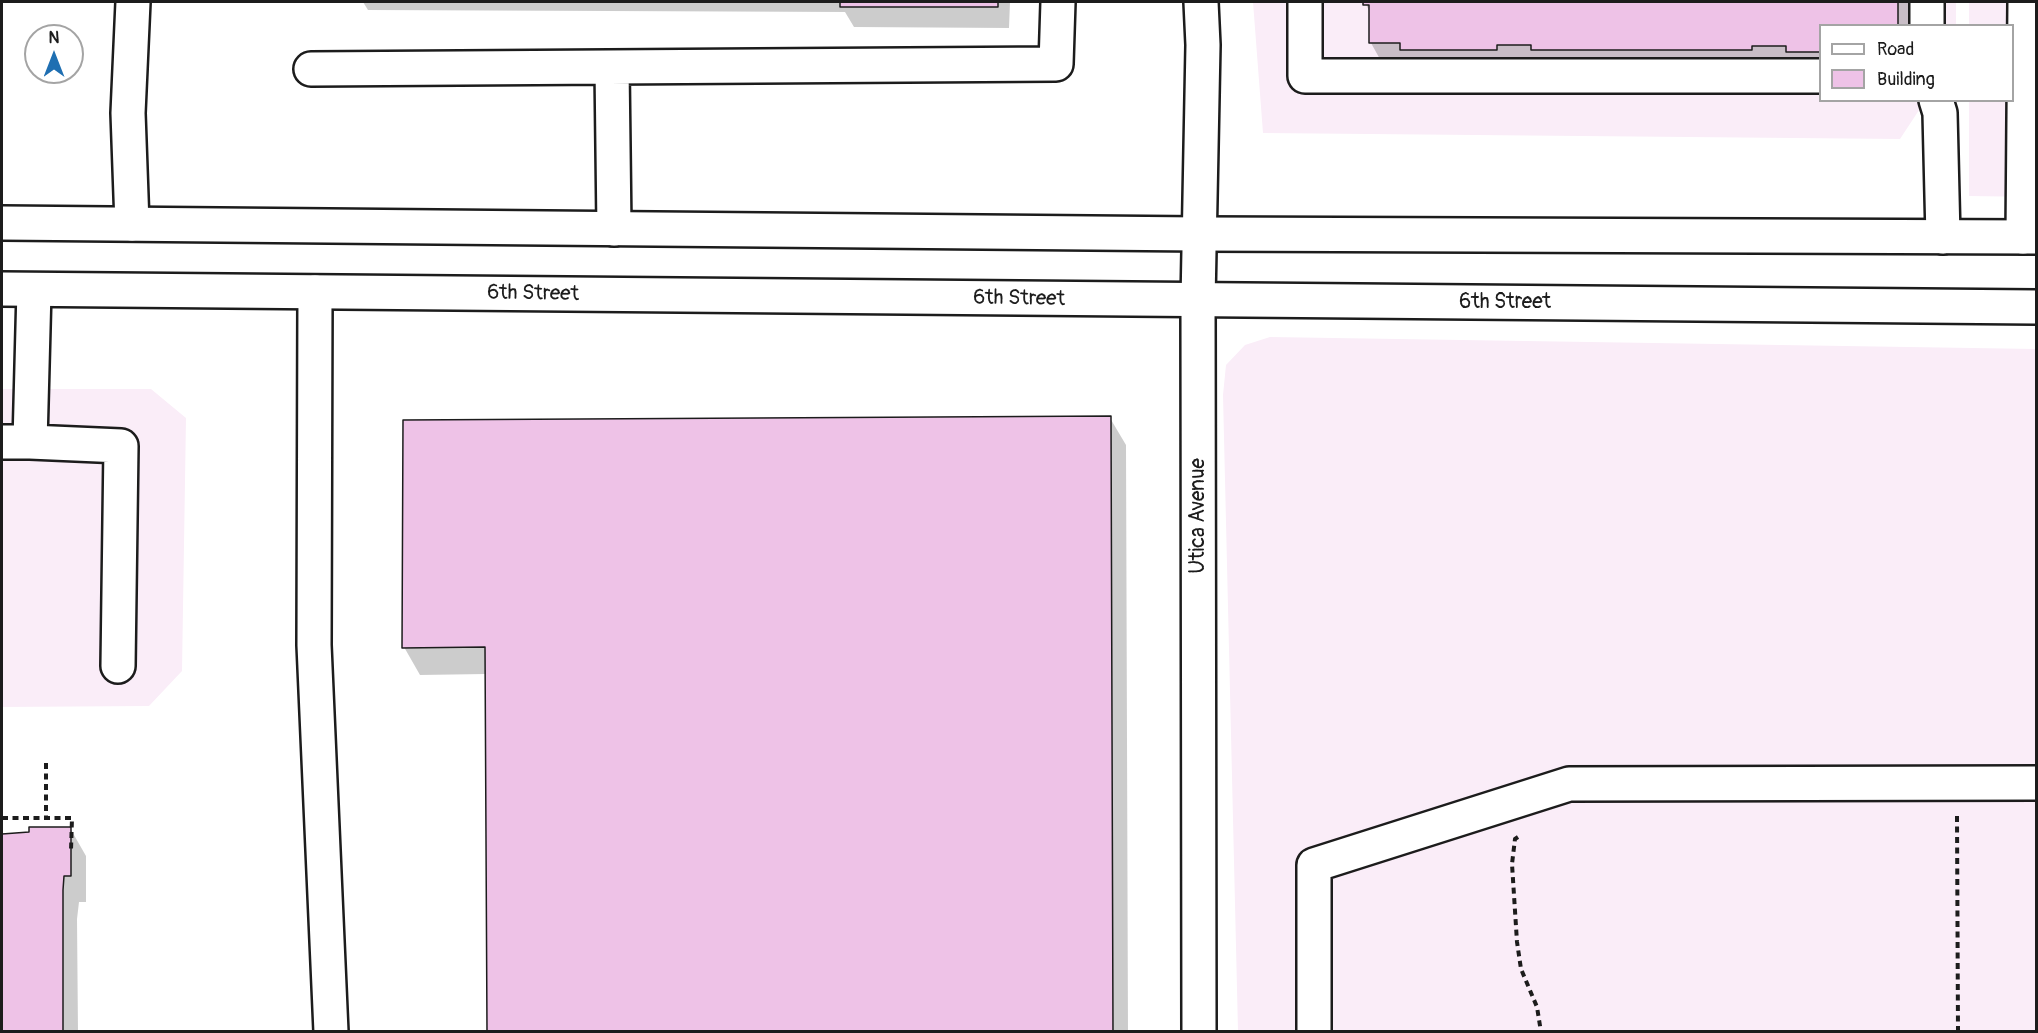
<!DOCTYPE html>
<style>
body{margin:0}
#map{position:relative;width:2038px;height:1033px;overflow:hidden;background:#fff;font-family:Pangolin,sans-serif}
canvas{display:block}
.frame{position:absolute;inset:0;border:3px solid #1c1c1c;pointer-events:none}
.legend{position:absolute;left:1819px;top:24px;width:195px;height:78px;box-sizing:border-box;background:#fff;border:2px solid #a4a4a4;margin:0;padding:8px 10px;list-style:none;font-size:18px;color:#1c1c1c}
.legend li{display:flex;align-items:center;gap:12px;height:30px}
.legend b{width:30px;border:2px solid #a4a4a4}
.north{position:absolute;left:24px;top:24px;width:60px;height:60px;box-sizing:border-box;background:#fff;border:2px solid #a4a4a4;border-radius:50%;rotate:0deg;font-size:16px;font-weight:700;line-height:24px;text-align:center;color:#1c1c1c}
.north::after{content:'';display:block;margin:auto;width:21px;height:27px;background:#1f6fb2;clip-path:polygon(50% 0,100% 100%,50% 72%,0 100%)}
</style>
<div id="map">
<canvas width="2038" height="1033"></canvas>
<div class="frame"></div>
<ul class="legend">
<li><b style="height:8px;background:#fff"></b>Road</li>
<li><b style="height:16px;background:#eec2e7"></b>Building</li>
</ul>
<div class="north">N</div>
</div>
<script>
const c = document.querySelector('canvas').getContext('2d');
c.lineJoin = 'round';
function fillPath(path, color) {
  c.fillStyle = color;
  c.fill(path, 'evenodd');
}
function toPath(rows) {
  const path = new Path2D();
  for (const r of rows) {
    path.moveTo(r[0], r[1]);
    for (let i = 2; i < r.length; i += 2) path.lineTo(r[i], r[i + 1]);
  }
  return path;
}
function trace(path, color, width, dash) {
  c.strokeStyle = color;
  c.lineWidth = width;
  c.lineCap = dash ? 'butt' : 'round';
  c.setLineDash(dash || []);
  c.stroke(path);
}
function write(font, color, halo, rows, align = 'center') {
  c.font = font + ' Pangolin,sans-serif';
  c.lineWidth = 4.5;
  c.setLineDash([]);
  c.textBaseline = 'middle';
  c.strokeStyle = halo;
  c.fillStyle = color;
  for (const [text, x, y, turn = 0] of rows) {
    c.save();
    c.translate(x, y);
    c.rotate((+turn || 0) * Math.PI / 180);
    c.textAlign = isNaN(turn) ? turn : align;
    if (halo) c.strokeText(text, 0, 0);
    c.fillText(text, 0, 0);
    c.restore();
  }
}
const built = toPath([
 [1253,2,1956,2,1956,25,1820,26,1820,100,1925,101,1900,139,1263,133],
 [1969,2,2036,2,2036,197,1969,196,1969,101,2012,100,2012,26,1969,25],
 [1270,337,2036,349,2036,1031,1238,1031,1223,395,1226,365,1245,345],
 [2,389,151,389,186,418,182,671,149,706,2,707]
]);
const shadow = toPath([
 [363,2,1010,2,1009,28,854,27,845,12,368,10],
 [1365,2,1913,2,1913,26,1820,26,1820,79,1386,70,1371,43,1371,15],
 [1110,418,1126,445,1128,1032,489,1032,486,674,420,675,404,647],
 [70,828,86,856,86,902,79,902,77,919,78,1032,2,1032,2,835]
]);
const building = toPath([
 [840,2,998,2,998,7,840,7,840,2],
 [1363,2,1898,2,1898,26,1820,26,1820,52,1786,52,1786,46,1752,46,1752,50,1531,50,1531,45,1497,45,1497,50,1400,50,1400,43,1369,43,1369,5,1363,5,1363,2],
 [1111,416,1113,1032,487,1032,485,647,402,648,403,420,1111,416],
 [29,827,71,827,71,876,64,876,63,890,63,1032,2,1032,2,834,29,832,29,827]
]);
const path = toPath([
 [46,763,46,818],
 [1957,816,1958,1032],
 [2,818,72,818,71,850],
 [1518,837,1515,839,1512,864,1517,942,1521,969,1537,1007,1541,1032]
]);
const minor = toPath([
 [1305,2,1305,76,1820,76],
 [1927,2,1927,26],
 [612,67,614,229],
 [311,69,1056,64,1058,2],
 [1936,100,1940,113,1943,237],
 [132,224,128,113,133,2],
 [2023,237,2025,2],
 [34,290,30,442,121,446,118,666],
 [315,292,314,645,331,1032],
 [2,442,30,442],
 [1199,1032,1198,301,1203,45,1201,2],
 [1314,1032,1314,865,1569,784,2036,783]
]);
const major = toPath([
 [2,223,1200,234,2036,237],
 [2,289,2036,307]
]);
const streetNames = [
 ["6th Street",533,294,1],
 ["6th Street",1019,299,1],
 ["6th Street",1505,303],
 ["Utica Avenue",1199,516,-90]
];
fillPath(built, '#faedf8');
fillPath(shadow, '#0003');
fillPath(building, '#eec2e7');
trace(building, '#1c1c1c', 1.5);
trace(minor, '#1c1c1c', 38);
trace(major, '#1c1c1c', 38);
trace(path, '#1c1c1c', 4, [6, 4.5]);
trace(minor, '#fff', 33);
trace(major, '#fff', 33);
write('21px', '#1c1c1c', '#fff', streetNames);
</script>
